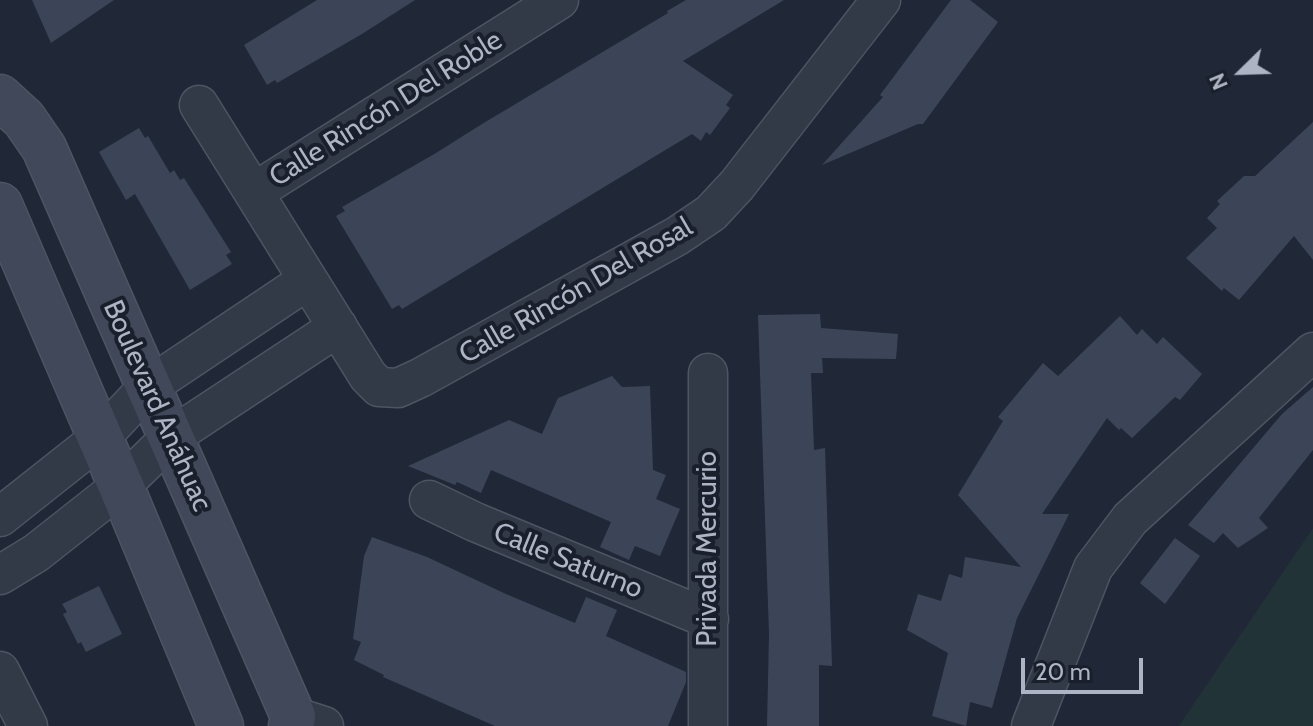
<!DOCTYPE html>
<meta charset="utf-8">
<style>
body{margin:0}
#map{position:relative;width:1313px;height:726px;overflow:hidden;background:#202736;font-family:Cabin,sans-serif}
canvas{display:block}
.north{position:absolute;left:1201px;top:32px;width:80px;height:80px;-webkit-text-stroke:6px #191f2b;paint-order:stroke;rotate:247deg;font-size:22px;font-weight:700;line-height:32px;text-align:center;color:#adb4c4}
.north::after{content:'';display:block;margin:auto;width:28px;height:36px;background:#adb4c4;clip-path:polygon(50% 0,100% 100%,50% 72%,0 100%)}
.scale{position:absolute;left:1021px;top:658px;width:122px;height:36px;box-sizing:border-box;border:4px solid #adb4c4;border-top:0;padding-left:10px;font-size:24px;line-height:28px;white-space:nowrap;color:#adb4c4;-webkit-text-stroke:6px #191f2b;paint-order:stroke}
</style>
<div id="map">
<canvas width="1313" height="726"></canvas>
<div class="north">N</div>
<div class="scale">20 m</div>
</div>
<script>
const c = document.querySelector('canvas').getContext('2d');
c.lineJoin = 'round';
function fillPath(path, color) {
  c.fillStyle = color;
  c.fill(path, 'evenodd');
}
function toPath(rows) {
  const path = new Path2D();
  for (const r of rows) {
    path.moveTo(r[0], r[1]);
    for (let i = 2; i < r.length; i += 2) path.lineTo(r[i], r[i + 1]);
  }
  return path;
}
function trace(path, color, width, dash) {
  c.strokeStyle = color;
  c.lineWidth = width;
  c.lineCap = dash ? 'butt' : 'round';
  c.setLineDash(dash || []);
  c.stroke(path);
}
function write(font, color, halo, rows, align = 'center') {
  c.font = font + ' Cabin,sans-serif';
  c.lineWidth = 8;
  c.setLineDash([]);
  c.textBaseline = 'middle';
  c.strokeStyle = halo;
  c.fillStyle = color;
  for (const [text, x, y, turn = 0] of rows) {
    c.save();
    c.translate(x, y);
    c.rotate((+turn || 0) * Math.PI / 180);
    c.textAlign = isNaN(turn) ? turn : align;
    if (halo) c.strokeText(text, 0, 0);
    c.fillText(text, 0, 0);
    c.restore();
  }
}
const green = toPath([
 [1313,528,1313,726,1179,726,1180,724]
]);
const building = toPath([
 [32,0,114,0,51,43],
 [317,0,415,0,362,34,277,83,275,80,267,85,244,45],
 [686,0,784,0,683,61,733,95,726,105,730,108,710,135,706,132,701,141,692,134,402,309,399,305,392,309,336,216,345,211,342,207,436,153,482,124,668,13,667,11],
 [951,0,970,0,998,22,923,124,918,124,822,165,883,97,880,95],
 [1313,122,1313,260,1294,236,1239,300,1224,288,1222,291,1186,258,1217,228,1207,218,1220,204,1217,201,1244,176,1255,176],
 [139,128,145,138,148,136,170,173,174,170,180,180,184,178,231,252,226,255,232,264,190,290,135,194,126,200,99,152],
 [820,314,821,328,898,334,896,359,822,358,823,373,811,373,814,450,825,448,832,666,819,665,819,726,767,726,769,634,758,315],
 [1120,316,1137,335,1142,329,1157,344,1163,337,1202,374,1180,400,1175,397,1132,438,1121,428,1119,430,1107,418,1042,514,1069,514,1017,618,992,708,970,702,966,726,932,716,948,653,907,630,918,594,941,601,949,574,962,578,965,557,1021,567,958,495,1003,421,998,417,1043,363,1058,376],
 [612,376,622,387,650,386,653,470,666,475,656,499,680,509,660,556,635,546,629,560,600,547,611,522,491,470,481,493,457,482,455,485,408,466,509,420,542,434,558,398],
 [1313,387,1313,450,1259,518,1268,528,1238,548,1223,533,1214,543,1188,525,1282,414],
 [372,537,427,557,506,594,575,623,586,597,617,610,606,636,686,672,686,682,668,726,495,726,383,677,384,675,354,660,361,642,353,639,364,556],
 [1175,538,1200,556,1165,604,1140,583],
 [99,586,122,634,86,652,81,642,78,644,63,614,67,612,62,604]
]);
const street = toPath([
 [199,105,368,376,379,387,398,388,420,378,677,236,711,213,737,185,881,0],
 [254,192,559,0],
 [708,373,708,726],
 [429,500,475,522,709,619],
 [0,517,101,437,148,387,308,280],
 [0,575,36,553,121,486,171,437,338,327],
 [0,671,28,726],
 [293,716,324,726],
 [1031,726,1093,568,1130,519,1313,352]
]);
const secondary = toPath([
 [0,97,24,119,44,148,293,716,291,726],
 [0,205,121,486,221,726]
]);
const streetNames = [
 ["Calle Rincón Del Roble",386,109,-32],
 ["Calle Rincón Del Rosal",576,291,-30],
 ["Boulevard Anáhuac",157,406,66],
 ["Privada Mercurio",708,549,-90],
 ["Calle Saturno",568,561,22]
];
fillPath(green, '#213337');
fillPath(building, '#3c4557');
trace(street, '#4d5462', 41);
trace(secondary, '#4d5462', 47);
trace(street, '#333a47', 38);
trace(secondary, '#41485a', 44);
write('28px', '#adb4c4', '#191f2b', streetNames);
</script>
